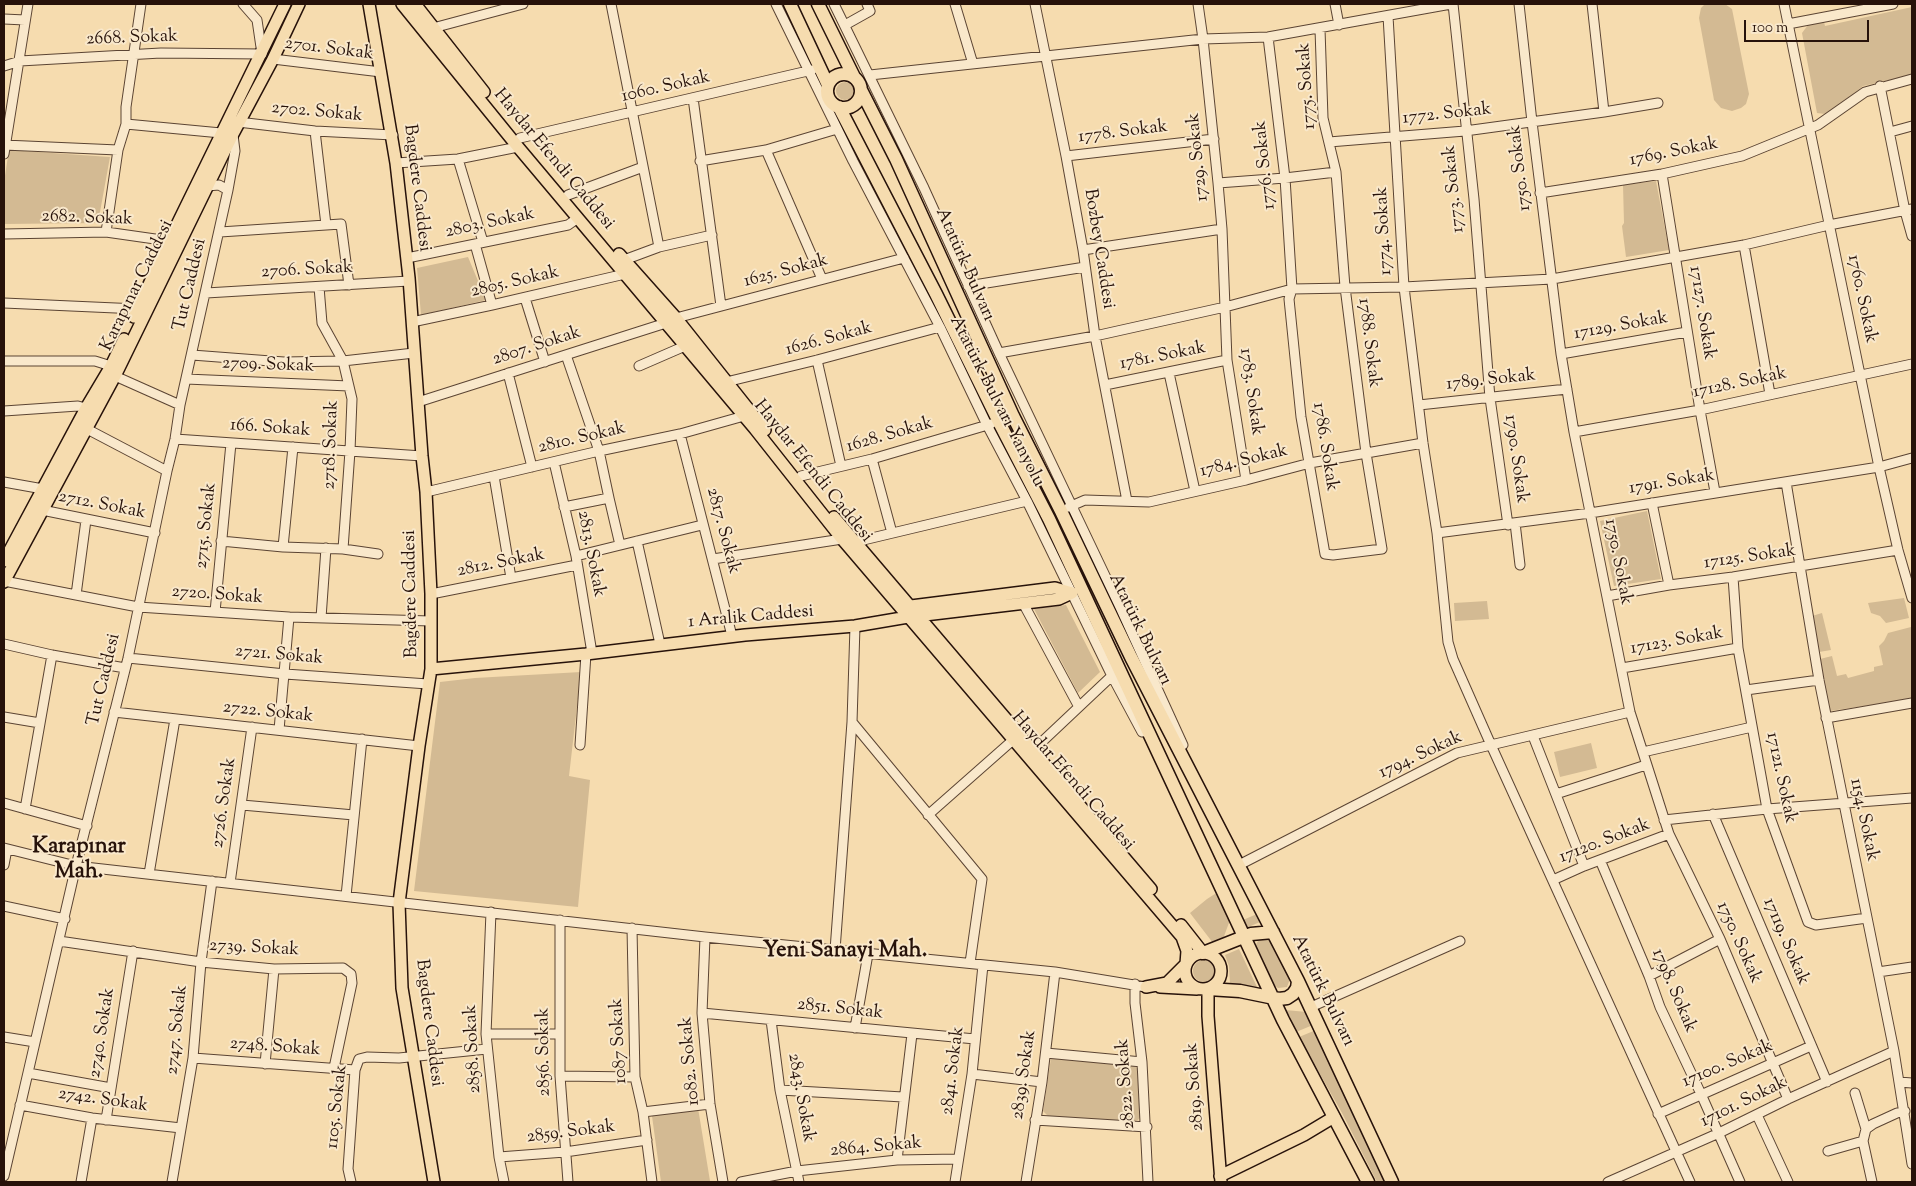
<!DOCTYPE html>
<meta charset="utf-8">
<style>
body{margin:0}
#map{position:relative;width:1916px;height:1186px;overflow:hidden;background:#f6dcaf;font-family:"Sorts Mill Goudy",serif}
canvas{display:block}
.frame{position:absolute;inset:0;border:5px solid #27120a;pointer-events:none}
.scale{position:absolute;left:1744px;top:20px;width:125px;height:22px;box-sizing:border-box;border:2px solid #27120a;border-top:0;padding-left:6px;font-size:15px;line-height:18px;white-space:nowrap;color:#27120a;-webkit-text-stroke:4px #f9e8cb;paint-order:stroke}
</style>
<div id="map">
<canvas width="1916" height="1186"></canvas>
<div class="frame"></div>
<div class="scale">100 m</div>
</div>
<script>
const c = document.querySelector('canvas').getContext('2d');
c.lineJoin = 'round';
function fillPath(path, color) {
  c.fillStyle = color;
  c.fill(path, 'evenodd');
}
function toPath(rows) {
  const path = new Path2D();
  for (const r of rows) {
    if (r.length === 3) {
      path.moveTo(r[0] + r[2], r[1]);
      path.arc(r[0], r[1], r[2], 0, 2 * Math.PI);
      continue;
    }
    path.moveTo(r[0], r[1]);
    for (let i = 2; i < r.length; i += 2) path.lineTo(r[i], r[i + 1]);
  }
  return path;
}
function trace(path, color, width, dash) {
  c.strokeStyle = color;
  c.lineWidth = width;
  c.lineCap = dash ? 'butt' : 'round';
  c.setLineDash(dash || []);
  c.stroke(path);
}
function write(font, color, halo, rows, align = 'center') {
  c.font = font + ' "Sorts Mill Goudy",serif';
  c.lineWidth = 4;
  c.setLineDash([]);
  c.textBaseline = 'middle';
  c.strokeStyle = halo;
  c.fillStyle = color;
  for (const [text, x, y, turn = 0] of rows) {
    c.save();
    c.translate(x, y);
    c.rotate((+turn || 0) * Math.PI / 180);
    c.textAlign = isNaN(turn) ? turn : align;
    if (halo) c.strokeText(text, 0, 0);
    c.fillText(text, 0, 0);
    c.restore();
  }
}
const green = toPath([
 [1705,4,1725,4,1732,9,1749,94,1746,104,1741,108,1732,111,1721,108,1714,100,1699,18,1701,8],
 [1912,7,1912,75,1863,86,1834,110,1825,114,1817,113,1802,33,1808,25,1824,22,1825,26],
 [845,91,9],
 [9,150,110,157,98,223,4,224,4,182],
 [1656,181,1669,250,1626,257,1622,226,1624,223,1623,185],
 [468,257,486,300,421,315,417,268],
 [1647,511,1661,579,1614,586,1600,521],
 [1904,598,1909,618,1886,623,1880,616,1871,613,1868,603],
 [1487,601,1489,619,1455,621,1454,603],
 [1066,605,1100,672,1078,693,1034,609],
 [1822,613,1831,650,1819,652,1812,616],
 [1911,627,1912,699,1830,711,1820,659,1832,656,1837,676,1846,674,1848,678,1874,671,1874,667,1883,665,1879,646,1884,641,1888,633],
 [581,672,569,776,590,780,578,907,414,891,440,682,475,678],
 [1591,743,1597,768,1560,777,1554,752],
 [1218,892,1230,920,1223,939,1213,943,1190,913,1207,899],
 [1257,914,1260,922,1246,928,1243,920],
 [1264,938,1270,940,1290,979,1287,987,1278,988,1274,985,1255,946,1258,941],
 [1239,949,1257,987,1256,988,1230,984,1229,966,1225,955],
 [1204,971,11],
 [1285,1010,1307,1012,1313,1025,1296,1032],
 [1316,1030,1385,1182,1377,1182,1342,1113,1299,1037],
 [1051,1058,1139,1064,1141,1116,1138,1120,1132,1122,1048,1116,1043,1111],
 [698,1108,710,1181,661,1182,652,1116]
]);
const minor = toPath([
 [611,4,659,247],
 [776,4,853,161,940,327,987,425,1027,501,1112,676,1142,732],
 [834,4,924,188,999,353,1120,607,1183,745],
 [955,4,973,64],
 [1035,4,1066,156,1083,250,1095,336,1127,501],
 [1198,4,1203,39,1218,183,1222,229,1227,360,1246,480],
 [1335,4,1339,25],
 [1453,4,1474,199,1490,398,1508,525],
 [1519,4,1532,122,1561,354,1574,432,1630,712,1669,834,1720,939,1788,1099],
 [1592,4,1604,112],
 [1784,4,1879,467,1898,550,1912,598],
 [1388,16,1404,287,1423,443,1437,533,1448,642,1453,659,1491,745,1690,1182],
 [4,19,25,20],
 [1788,24,1893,4],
 [845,25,870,11,867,4],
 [433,28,523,4],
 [1268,37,1285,178,1292,289,1289,299,1301,417,1325,554,1333,555,1382,549,1366,453,1345,287,1336,172,1323,118,1320,29],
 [273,59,381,72],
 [4,66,20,61,161,53,262,54,257,20,243,4],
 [870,75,1203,39,1268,37,1451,4],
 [1880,86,1905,211,1912,236],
 [693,98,721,306],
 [238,122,315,131,393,135],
 [126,124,221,133],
 [315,131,326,225,341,224,349,285],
 [1890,132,1912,126],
 [520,138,812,70],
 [1329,142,1465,131,1604,112,1658,103],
 [4,145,118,150],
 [766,150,822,279],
 [4,154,28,4],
 [1066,156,1214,139],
 [458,159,483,242],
 [700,161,766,150,837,129],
 [396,163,458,159,518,147],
 [1662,174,1700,410,1715,492],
 [1218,183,1285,178,1336,172],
 [207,186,219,185,228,190],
 [1540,193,1662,174,1742,156,1818,125,1865,92,1912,79],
 [568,195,643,167],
 [106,232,118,150,126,124,126,107,141,4],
 [220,232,326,225],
 [4,234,106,232,169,241],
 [475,244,492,305],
 [1744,245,1770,394],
 [1083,250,1222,229],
 [407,258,568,225,578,218],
 [624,260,659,247,712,235],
 [968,286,1085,267],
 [319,287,322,323,343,361,352,399,350,451,343,549],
 [206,293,409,281],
 [525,298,545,362],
 [4,303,138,309],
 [676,318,904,258],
 [412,322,492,305,625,274],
 [999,353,1095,336,1225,307,1292,289,1404,287,1552,279,1744,245,1829,225,1912,209],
 [1561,354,1687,332],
 [192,355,284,362,343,361,414,353],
 [566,355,599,451,609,498],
 [817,360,841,466],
 [4,361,95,361,111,366],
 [639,366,685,346],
 [508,373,532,467],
 [1169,373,1195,491],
 [115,376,180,405],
 [186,379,349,386],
 [726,382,817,360,940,327],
 [1105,385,1227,360],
 [418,402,666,323],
 [1419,405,1567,389],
 [4,411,78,406,86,408],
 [87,429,167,471],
 [1574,432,1700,410,1912,364],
 [680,434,732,636],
 [175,439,422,456],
 [872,459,892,533],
 [554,462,576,556,592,653],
 [494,476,511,578],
 [801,476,872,459,991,424],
 [4,482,43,489],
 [1786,482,1819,680,1894,1051,1912,1164],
 [426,492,599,451,680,434,744,416],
 [1652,503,1669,585],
 [564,507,609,498,620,545],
 [1069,507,1085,500,1149,502,1246,480,1310,463,1423,443],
 [42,510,155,533],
 [1515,523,1520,565],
 [1437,533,1590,513,1879,467,1912,458],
 [221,541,283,547,343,549,378,554],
 [637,541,660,644],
 [855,542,1027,501],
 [283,547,293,447],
 [576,556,702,525],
 [713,559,842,539],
 [1733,577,1738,648,1767,809,1808,922,1816,925,1867,918],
 [4,581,138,607,289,617,431,621],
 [431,594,577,565],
 [76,595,86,520],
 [1607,596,1669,585,1733,577,1898,550],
 [1023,603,1079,707],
 [215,612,231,443],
 [321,618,326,548],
 [4,644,52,655,125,668],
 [128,658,285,674,428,684],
 [1622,668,1738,648],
 [1746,690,1819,680],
 [114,712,419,746],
 [4,717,40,723],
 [1826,718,1912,703],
 [852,722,982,879,970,963],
 [279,730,289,617],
 [1533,736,1584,866],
 [580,745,586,654],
 [1643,752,1752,727],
 [1029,754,1116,672],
 [1556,794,1646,765],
 [4,803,87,826],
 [242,805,354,815],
 [25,809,52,655],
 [1713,814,1827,1082],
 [928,815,1013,740],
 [1664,820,1767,809,1912,798],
 [4,848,76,866,705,937,1055,972,1146,987],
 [1600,860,1649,976,1660,1007,1701,1094,1740,1182],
 [4,865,7,849],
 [1239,865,1457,753,1630,712],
 [149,874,175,719],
 [1553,880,1584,866,1669,834],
 [230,883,252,727],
 [346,896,362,739],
 [4,906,65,919],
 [491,912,486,1034,499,1157,504,1182],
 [560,920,560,1076,568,1182],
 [632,928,635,1077,643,1112,652,1182],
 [705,937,702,1013,710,1104,723,1182],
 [59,941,201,962,274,969,343,968,351,974,352,983,334,1068],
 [835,950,852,722,855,626],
 [1878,972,1912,967],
 [1649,976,1720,939],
 [1135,984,1135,1003,1142,1062,1148,1182],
 [1311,1007,1460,941],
 [702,1013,975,1039],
 [771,1020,780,1090,799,1182],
 [855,1028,868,954],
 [486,1034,560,1034],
 [4,1037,35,1042],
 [1046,1053,1142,1062],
 [193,1058,355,1070],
 [265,1064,274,969],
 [28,1073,111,1088],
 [972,1074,1042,1082],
 [560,1076,635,1077],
 [1899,1082,1912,1083],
 [780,1090,903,1097],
 [1855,1093,1866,1129],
 [20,1105,92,1118,181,1128],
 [643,1112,710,1104],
 [1658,1114,1811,1046],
 [1757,1115,1788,1182],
 [106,1120,133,951],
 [1035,1120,1147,1127],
 [1863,1141,1872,1182],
 [1828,1151,1863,1141,1866,1129,1873,1124,1897,1113,1905,1111],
 [499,1157,565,1152,647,1140],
 [897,1160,912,1034],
 [4,1176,76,866,128,658,167,471,175,439,180,405,228,190,235,151,233,135],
 [81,1182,92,1118],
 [172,1182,193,1058,201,962,212,881],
 [351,1182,348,1169,355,1070,359,1059,367,1057,399,1058,487,1049],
 [741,1182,797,1171,897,1160,958,1159],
 [955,1182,972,1074,983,965],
 [1026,1182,1042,1082,1055,972],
 [1608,1182,1719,1133,1788,1099,1894,1051]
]);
const major = toPath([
 [369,4,396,163,409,278,422,456,426,492,431,594,431,669,419,746,399,903,402,988,434,1182],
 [402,4,518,147,755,429,842,539,1182,937,1187,951,1186,964,1167,983,1146,987],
 [415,4,484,92],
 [619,254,676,318,765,430],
 [134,317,169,241,285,4],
 [834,517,1151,889],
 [4,561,86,408,111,366,124,339],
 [4,582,115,376,233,134,273,59,299,4],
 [910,611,911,606,1055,588,1072,593],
 [431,669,586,654,745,635,855,626,908,617,1059,599,1072,593],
 [1181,925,1203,953],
 [1203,971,18],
 [1160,987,1197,989],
 [1208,989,1208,1016,1221,1182],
 [1220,1176,1304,1135,1334,1117]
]);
const highway = toPath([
 [790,4,828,85],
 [818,4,854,77],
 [844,91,17],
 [861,90,896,159,1013,416,1061,511,1131,657,1298,981,1392,1182],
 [839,107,936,294,999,422,1049,519,1283,1020,1368,1182],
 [1203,953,1251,934,1273,932],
 [1208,989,1240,991,1279,999,1287,998,1293,994,1297,988,1298,981]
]);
const streetNames = [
 ["2668. Sokak",132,39,-2],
 ["2701. Sokak",329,50,7],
 ["1775. Sokak",1308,86,-94],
 ["1060. Sokak",666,88,-13],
 ["2702. Sokak",317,113,5],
 ["1772. Sokak",1447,115,-6],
 ["1778. Sokak",1123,133,-7],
 ["1769. Sokak",1674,153,-11],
 ["1729. Sokak",1199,157,-96],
 ["Haydar Efendi Caddesi",553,160,50],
 ["1776. Sokak",1266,165,-96],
 ["1750. Sokak",1521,168,-97],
 ["Bagdere Caddesi",416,188,83],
 ["1773. Sokak",1455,189,-96],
 ["2682. Sokak",87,219,2],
 ["2803. Sokak",490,224,-12],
 ["1774. Sokak",1385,231,-93],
 ["Bozbey Caddesi",1098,249,81],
 ["Atatürk Bulvarı",964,265,66],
 ["2706. Sokak",307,271,-3],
 ["1625. Sokak",786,272,-15],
 ["2805. Sokak",515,283,-13],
 ["Tut Caddesi",191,285,-77],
 ["Karapınar Caddesi",138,286,-64],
 ["1760. Sokak",1861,299,78],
 ["17127. Sokak",1701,313,81],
 ["17129. Sokak",1621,327,-10],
 ["1626. Sokak",829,340,-15],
 ["1788. Sokak",1368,343,83],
 ["2807. Sokak",537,347,-18],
 ["1781. Sokak",1163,357,-11],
 ["2709. Sokak",268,366,2],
 ["1789. Sokak",1491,381,-6],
 ["17128. Sokak",1740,384,-12],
 ["1783. Sokak",1250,392,82],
 ["Atatürk Bulvarı Yanyolu",996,402,63],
 ["166. Sokak",270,429,4],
 ["1628. Sokak",890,436,-16],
 ["2810. Sokak",582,439,-13],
 ["2718. Sokak",332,445,-88],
 ["1786. Sokak",1324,447,81],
 ["1790. Sokak",1515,459,82],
 ["1784. Sokak",1244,462,-14],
 ["Haydar Efendi Caddesi",812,472,51],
 ["1791. Sokak",1672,483,-9],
 ["2712. Sokak",102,506,11],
 ["2715. Sokak",207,526,-84],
 ["2817. Sokak",722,531,75],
 ["2813. Sokak",590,554,79],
 ["17125. Sokak",1750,558,-8],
 ["1750. Sokak",1617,562,79],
 ["2812. Sokak",501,564,-11],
 ["Bagdere Caddesi",412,594,-91],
 ["2720. Sokak",217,596,4],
 ["1 Aralik Caddesi",751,618,-5],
 ["Atatürk Bulvarı",1139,630,64],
 ["17123. Sokak",1677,642,-10],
 ["2721. Sokak",279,656,5],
 ["Tut Caddesi",105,680,-77],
 ["2722. Sokak",268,713,6],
 ["1794. Sokak",1421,756,-25],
 ["17121. Sokak",1780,778,78],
 ["Haydar Efendi Caddesi",1072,782,49],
 ["2726. Sokak",225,803,-82],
 ["1154. Sokak",1863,820,78],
 ["17120. Sokak",1605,842,-21],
 ["17119. Sokak",1785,942,67],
 ["1750. Sokak",1738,943,66],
 ["2739. Sokak",254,949,3],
 ["Atatürk Bulvarı",1322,991,64],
 ["1798. Sokak",1673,991,67],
 ["2851. Sokak",840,1010,6],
 ["Bagdere Caddesi",428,1023,83],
 ["2747. Sokak",178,1030,-84],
 ["2740. Sokak",103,1033,-81],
 ["1087 Sokak",620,1041,-93],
 ["2748. Sokak",275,1048,4],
 ["2858. Sokak",474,1049,-93],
 ["2856. Sokak",545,1052,-91],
 ["1082. Sokak",691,1061,-95],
 ["17100. Sokak",1728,1065,-23],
 ["2841. Sokak",954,1071,-83],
 ["2839. Sokak",1025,1075,-82],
 ["2822. Sokak",1127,1084,-94],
 ["2819. Sokak",1196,1087,-94],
 ["2843. Sokak",800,1098,80],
 ["2742. Sokak",103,1101,8],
 ["17101. Sokak",1744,1103,-26],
 ["1105. Sokak",338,1107,-84],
 ["2859. Sokak",571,1133,-7],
 ["2864. Sokak",876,1148,-5]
];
const districtNames = [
 ["Karapınar",79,848],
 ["Mah.",79,873],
 ["Yeni Sanayi Mah.",845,952]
];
fillPath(green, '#d3ba93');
trace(minor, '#5b4433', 11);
trace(major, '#27120a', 14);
trace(highway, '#27120a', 15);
trace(minor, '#f9e8cb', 9);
trace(major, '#f6dcaf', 11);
trace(highway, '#f6dcaf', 12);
write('18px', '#27120a', '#f9e8cb', streetNames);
write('bold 22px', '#27120a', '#f9e8cb', districtNames);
</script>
